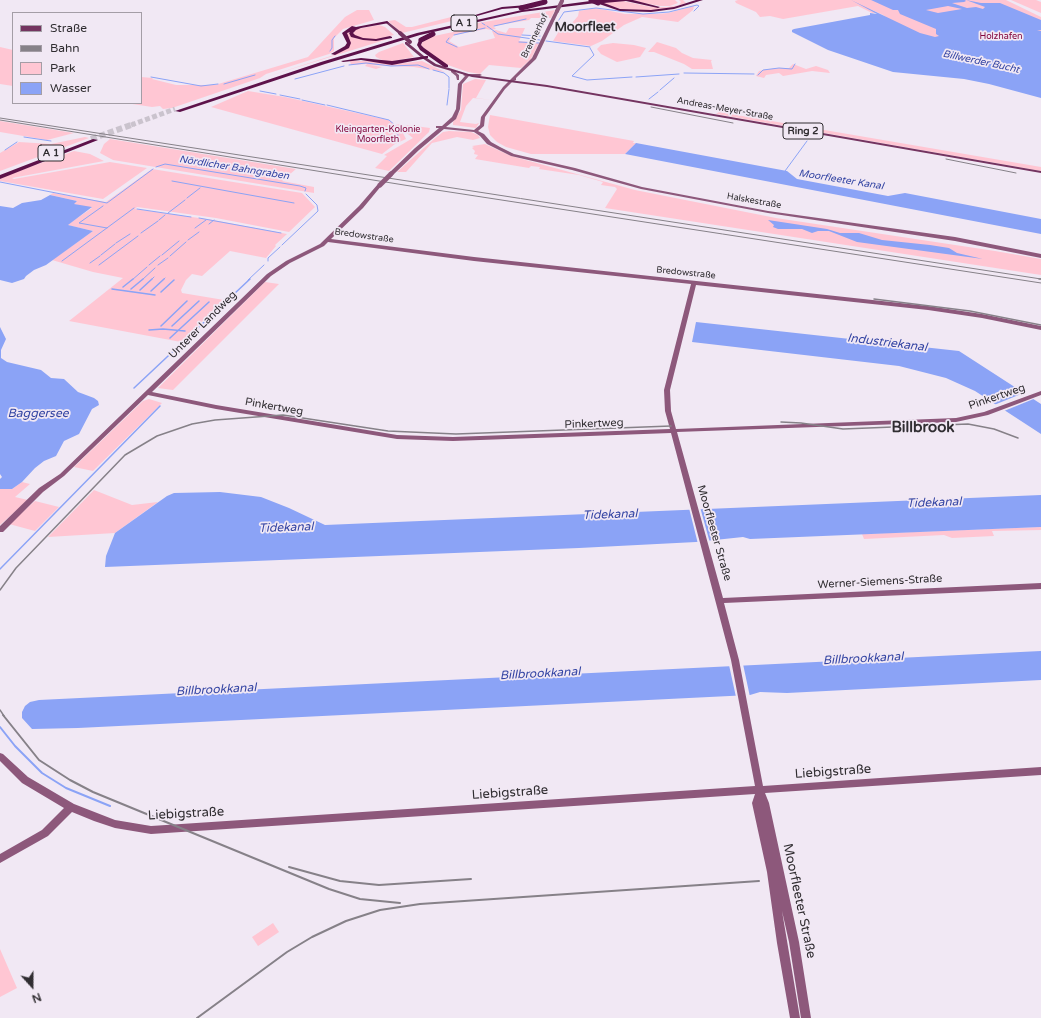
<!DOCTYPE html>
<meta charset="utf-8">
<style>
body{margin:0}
#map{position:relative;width:1041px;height:1018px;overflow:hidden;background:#f1e8f4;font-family:"Varela Round",sans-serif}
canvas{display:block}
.legend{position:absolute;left:12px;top:12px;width:130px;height:92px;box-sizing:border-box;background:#f1e8f4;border:1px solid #a49da6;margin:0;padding:5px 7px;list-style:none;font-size:12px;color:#302d31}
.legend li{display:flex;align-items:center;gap:8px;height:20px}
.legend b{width:20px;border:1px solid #a49da6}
.north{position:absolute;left:12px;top:966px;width:40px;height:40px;-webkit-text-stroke:3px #f1e8f4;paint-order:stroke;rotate:159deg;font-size:11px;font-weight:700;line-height:16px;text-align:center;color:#302d31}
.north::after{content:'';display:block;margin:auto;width:14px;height:18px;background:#302d31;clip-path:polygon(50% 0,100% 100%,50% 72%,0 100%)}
</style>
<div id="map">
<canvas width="1041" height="1018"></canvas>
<ul class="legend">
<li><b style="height:5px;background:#743460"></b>Straße</li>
<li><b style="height:5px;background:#868188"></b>Bahn</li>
<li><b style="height:11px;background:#ffc6d3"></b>Park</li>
<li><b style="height:11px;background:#8ba3f6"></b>Wasser</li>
</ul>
<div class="north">N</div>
</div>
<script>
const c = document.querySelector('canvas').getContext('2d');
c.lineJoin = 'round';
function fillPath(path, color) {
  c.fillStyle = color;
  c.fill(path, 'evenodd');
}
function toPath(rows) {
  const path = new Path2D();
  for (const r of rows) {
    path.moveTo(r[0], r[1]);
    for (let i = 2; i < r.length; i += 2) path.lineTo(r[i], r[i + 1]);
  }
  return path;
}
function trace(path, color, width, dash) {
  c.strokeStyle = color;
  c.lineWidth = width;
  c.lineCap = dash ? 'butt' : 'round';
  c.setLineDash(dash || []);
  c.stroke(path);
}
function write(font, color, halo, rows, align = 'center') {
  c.font = font + ' "Varela Round",sans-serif';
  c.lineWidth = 3.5;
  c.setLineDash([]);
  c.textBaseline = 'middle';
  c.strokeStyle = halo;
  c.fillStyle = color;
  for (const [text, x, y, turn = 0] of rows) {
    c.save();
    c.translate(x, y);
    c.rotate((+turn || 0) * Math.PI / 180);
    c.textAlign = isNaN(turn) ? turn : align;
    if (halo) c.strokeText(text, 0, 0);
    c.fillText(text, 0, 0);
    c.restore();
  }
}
const green = toPath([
 [636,0,675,0,678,3,670,6,660,6,633,1],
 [679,0,683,0,686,3,672,8,646,11,621,9,600,3,623,1,651,7,668,7,679,5,681,2],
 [738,0,1006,0,1041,17,1041,80,931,39,888,19,883,15,870,9,877,13,872,13,858,6,783,19,770,16,760,17,756,12,736,3,735,1],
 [1011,0,1036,0,1041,2,1041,13],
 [694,6,693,10,678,22,642,17,624,25,602,41,591,46,553,41,564,23,572,23,578,16,579,11,596,8,625,14,656,14,668,13],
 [357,10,369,10,374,20,343,29,334,38,334,51,329,54,266,74,260,78,172,108,163,109,160,106,152,107,126,103,141,103,141,77,153,78,152,79,176,85,215,85,308,57,345,17],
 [555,10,551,18,531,18,529,20,493,26,496,29,491,30,486,29,454,35,449,41,459,47,495,38,492,31,496,30,506,33,509,28,525,28,519,41,539,43,531,59,521,68,489,65,480,74,468,72,445,64,431,56,421,45,425,38,453,32,478,23],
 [459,15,466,15,464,18,402,33,388,21,395,20,406,27,412,27],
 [380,23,356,27,349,32,349,33,355,38,365,40,391,38,266,77,334,55,349,45,345,34,349,29,356,27],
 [379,25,385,27,394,35,380,39,368,39,356,37,353,34,354,31,357,29],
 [657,42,676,48,682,53,693,58,712,60,711,61,713,69,692,69,684,64,654,52,648,52],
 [403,43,414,57,393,61,384,61,376,57,375,55,379,52],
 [613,43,634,45,646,48,640,57,617,62,601,54,597,49,601,45],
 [0,47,13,50,13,86,0,84],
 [350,61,366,61,394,64,422,61,445,72,414,67,370,65,382,67,376,69,365,66,367,64,351,65],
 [793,64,806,69,816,66,828,70,830,73,812,71,783,76,779,73,766,75,764,78,756,76,759,71,763,70,779,68,789,68],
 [475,79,486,80,476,98,492,100,473,98,466,106,460,122,476,124,479,123,476,128,453,125,453,122,461,110,463,84],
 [248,91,285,97,388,120,395,125,401,124,402,131,406,139,395,144,382,154,211,107],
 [719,112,1041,167,1041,171,716,114],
 [490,115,634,141,633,143,636,143,625,154,531,154,506,147,497,142,490,135,488,127],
 [0,121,74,133,47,140,0,132],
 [407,125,430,128,429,132,389,171,375,168,387,156,384,155,413,138,404,131,405,127],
 [449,131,471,132,478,135,480,138,473,140,457,137,432,143,406,172,397,172,434,139,443,132],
 [85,137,89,138,0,171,0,153,19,142,51,144],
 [110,139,296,169,282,181,314,187,314,193,113,160,100,153,104,144],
 [485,144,511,156,635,190,776,218,995,251,1041,259,1041,275,605,208,617,189,615,187,601,185,603,182,579,175,539,169,540,167,531,166,529,168,475,159,478,155,474,154,475,151,472,148,474,147,472,146],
 [74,151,90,154,104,161,12,178,14,179,110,162,147,168,103,199,0,181,0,179,8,175],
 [152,169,302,193,315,207,289,232,216,218,137,207,135,209,213,220,287,234,275,245,276,246,266,258,230,251,202,276,192,274,186,280,181,290,182,293,224,300,181,342,69,321,123,278,93,272,52,260,93,231,67,225,92,208,73,204,77,201,50,195,53,193,106,202],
 [265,282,279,284,173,390,158,388],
 [149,399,162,403,93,471,74,467,143,401],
 [22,482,30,484,15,497,28,500,0,525,0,489,12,489],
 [94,490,132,505,158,502,115,533,48,537],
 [35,501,59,507,35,531,9,524],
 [1041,527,1041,530,992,531,994,536,952,538,944,535,864,539,862,534],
 [273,923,279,932,258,946,252,937],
 [0,949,17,988,0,997]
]);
const water = toPath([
 [851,0,920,33,935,37,939,36,936,34,936,29,900,14,898,10,893,10,871,0,965,0,966,1,964,2,952,3,967,8,976,7,983,9,985,7,966,0,981,3,1000,3,1041,20,1041,30,1037,30,1041,31,1041,98,989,84,964,79,893,72,828,50,792,32,792,30,794,29,870,15,870,13,877,14],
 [948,6,962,9,938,13,926,10],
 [636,143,787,171,797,179,888,196,905,193,1041,219,1041,234,625,154],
 [50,195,77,201,74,204,92,207,68,225,93,231,46,265,34,270,26,276,24,279,12,283,0,280,0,206,13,208,22,203,41,200],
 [768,220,827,229,840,233,859,233,882,240,930,245,949,248,957,253,983,259,857,242,829,231,818,231,812,233,802,229,778,229,773,227,774,225],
 [696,322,959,351,1041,404,1041,434,975,391,946,378,899,366,692,342],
 [0,327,6,339,1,350,1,358,7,362,41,370,51,378,64,379,78,392,94,398,98,401,99,405,92,409,79,434,64,441,56,456,44,461,35,468,22,482,12,489,0,489,0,479,2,477,0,474],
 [220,492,261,497,289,508,325,525,1041,495,1041,527,750,539,743,537,696,542,579,548,105,567,106,556,115,533,167,496,174,493],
 [1041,651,1041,680,787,693,760,692,750,695,78,728,32,729,22,718,22,712,25,706,30,702,39,700]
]);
const pier = toPath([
 [1026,392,1036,398,1004,411,994,405],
 [700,507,710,543,698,544,689,508],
 [743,664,750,697,736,697,729,665]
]);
const streamFar2 = toPath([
 [482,23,485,25],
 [487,26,498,34,540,40],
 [494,26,526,19],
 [555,26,564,12,596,8,643,14,669,12,697,5,699,6,694,11],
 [454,35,485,28],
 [522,35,540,36],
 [449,38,446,42,457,47],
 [546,41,590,47],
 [519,42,539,43],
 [590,48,594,55,572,76,587,80,632,77],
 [330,51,332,48,332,40,335,36],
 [349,65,366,63,391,66,418,65,429,69],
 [433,70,444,73,449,77,449,88],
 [684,73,754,74],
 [758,75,763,70,779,68,792,69,795,64],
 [151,77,201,86,218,84],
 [636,77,679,74],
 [295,79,344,66],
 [224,84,255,75],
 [660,90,674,78],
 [260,91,276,94],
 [280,95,300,99],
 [649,99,658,92],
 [302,100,325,105],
 [327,105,389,120,396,126,395,131,397,134],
 [447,105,449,89],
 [398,135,398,141],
 [24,137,51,141],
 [5,150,17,142],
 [156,167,165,164,300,186,306,188,305,191],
 [785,171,807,141],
 [172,181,294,203],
 [0,182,107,203,153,169],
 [187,198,200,188],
 [103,206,79,223,107,228],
 [137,209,191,217],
 [168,213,185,200],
 [199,218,281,233],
 [159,220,165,215],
 [209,224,214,220],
 [195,228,206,220],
 [141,233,158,221],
 [188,240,199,232],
 [116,243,130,234],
 [282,245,318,211,317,205,306,194],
 [101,255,115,244],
 [162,255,179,241],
 [170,256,186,242],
 [62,261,134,208],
 [268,261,268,258,280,247],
 [90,263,100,256],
 [99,265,138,236],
 [149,265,160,256],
 [158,265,168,258],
 [132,280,147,267],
 [142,280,155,268],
 [151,280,154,277],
 [163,280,165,278],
 [248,280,264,265]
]);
const streamFar1 = toPath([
 [123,287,133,279],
 [112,289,155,295],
 [131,289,143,279],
 [140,290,152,279],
 [151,291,164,279],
 [161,292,174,280],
 [161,326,187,301],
 [172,326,199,301],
 [149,330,163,329,185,331],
 [170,338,209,302],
 [134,388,250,279],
 [0,569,160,406]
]);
const stream = toPath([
 [0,727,15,746,42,773,66,788,110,806]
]);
const highwayTunnelFar1 = toPath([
 [131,125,175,109]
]);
const highwayTunnel = toPath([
 [91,139,134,124]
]);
const secondary = toPath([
 [557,10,559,11,536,59,516,78,516,80,512,82,505,89,485,117,484,126,478,131,484,134,491,142,500,147,514,154,575,168,642,187,768,211,955,237,1041,254,1041,258,955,241,768,213,641,189,572,170,511,156,487,144,480,136,474,132,444,129,419,150,393,175,389,175,389,173,415,148,439,128,436,128,436,126,442,126,452,117,456,109,458,84,465,76,463,75,464,74,480,74,482,75,480,76,469,76,462,84,460,109,456,119,446,127,474,130,480,125,481,117,503,87,532,58,555,11,557,10],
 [451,70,453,70,459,75,459,80,457,80,456,76,451,72,451,70],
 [378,184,382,185,363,208,331,239,474,257,928,306,982,314,1041,326,1041,330,982,318,928,310,696,285,670,390,671,411,676,429,956,418,984,412,1041,391,1041,395,988,415,956,422,677,432,723,598,1041,583,1041,589,724,603,739,660,763,786,1041,767,1041,775,765,793,769,803,799,942,811,1018,801,1018,789,942,782,911,800,1018,790,1018,777,943,767,872,752,803,755,794,151,834,115,828,94,821,72,812,48,836,0,863,0,854,42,830,64,808,22,783,0,761,0,753,3,754,28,777,74,804,115,820,151,826,755,786,731,660,671,433,453,441,397,439,216,409,148,395,64,476,43,492,3,532,0,532,0,526,39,488,60,474,267,274,286,261,320,244,359,206,378,184],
 [328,242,474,261,691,284,664,390,665,411,670,429,453,437,397,435,216,405,152,392,271,276,290,263,324,246,328,242]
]);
const primary = toPath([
 [387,21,401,32,401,34,399,34,386,23,387,21],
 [405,42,407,42,424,56,436,64,472,75,547,85,1041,171,1041,173,547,87,472,77,434,66,422,58,405,44,405,42]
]);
const highway = toPath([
 [598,0,633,0,660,7,658,8,626,1,604,3,620,9,651,10,674,7,696,0,703,0,674,9,651,12,620,11,596,3,522,12,420,35,325,64,180,112,175,111,321,62,417,33,522,10,598,0],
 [527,5,529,7,502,9,477,16,475,15,502,7,527,5],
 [387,21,389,23,361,28,356,30,353,33,355,35,363,38,376,39,390,36,392,37,392,38,376,41,363,40,351,37,349,33,350,32,347,33,351,43,349,48,335,55,331,54,345,46,347,43,342,33,352,26,356,27,387,21],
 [421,39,423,40,421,45,424,48,448,65,448,67,444,67,420,50,417,45,419,40,421,39],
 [426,56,428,56,428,58,392,65,361,60,343,62,341,61,361,58,392,61,426,56],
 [93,139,98,140,0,179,0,175,93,139]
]);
const tram = toPath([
 [0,120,404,185,1041,283]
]);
const railFar2 = toPath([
 [651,107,733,123],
 [0,118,1041,279],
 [946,159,1016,173]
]);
const railFar1 = toPath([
 [1039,279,1041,279],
 [874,299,970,311,1041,325],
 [781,422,801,423,843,429,968,424,994,429,1018,438],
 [0,590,16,568,125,455,157,436,192,424,215,420,283,415,388,431,456,434,671,426],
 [0,710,4,716]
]);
const rail = toPath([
 [3,715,39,760,70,780,93,792,329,889,360,899,400,903],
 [289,867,340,881,379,885,471,879],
 [197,1018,287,952,312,937,346,921,380,910,420,904,759,881]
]);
const secondaryBridgeFar1 = toPath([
 [557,11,562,1]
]);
const secondaryBridge = toPath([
 [380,185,391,174]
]);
const primaryBridge = toPath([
 [400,33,410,42]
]);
const highwayBridge = toPath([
 [591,0,598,3],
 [521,8,545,2],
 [421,40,433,34]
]);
const farStreetnames = [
 ["Brennerhof",535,36,-63],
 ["Andreas-Meyer-Straße",725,109,10],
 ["Halskestraße",754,201,10],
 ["Bredowstraße",364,236,8],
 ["Bredowstraße",686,273,6]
];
const farParknames = [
 ["Holzhafen",1001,37],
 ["Kleingarten-Kolonie",378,130],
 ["Moorfleth",378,140]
];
const shields = [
 [464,23,26],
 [803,131,40],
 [51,153,26]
];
const shieldNames = [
 ["A 1",464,23],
 ["Ring 2",803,131],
 ["A 1",51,153]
];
const farWaternames = [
 ["Billwerder Bucht",981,62,12],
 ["Nördlicher Bahngraben",234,168,9],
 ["Moorfleeter Kanal",841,180,9]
];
const streetNames = [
 ["Unterer Landweg",203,325,-45],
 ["Pinkertweg",997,397,-19],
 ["Pinkertweg",274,407,10],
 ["Pinkertweg",594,424,-2],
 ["Moorfleeter Straße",714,533,74],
 ["Werner-Siemens-Straße",880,582,-3]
];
const waterNames = [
 ["Industriekanal",887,343,7],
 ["Baggersee",38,414],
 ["Tidekanal",934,503,-2],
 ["Tidekanal",610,515,-2],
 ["Tidekanal",286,528,-2],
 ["Billbrookkanal",863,659,-3],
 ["Billbrookkanal",540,674,-3],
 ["Billbrookkanal",216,690,-3]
];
const farDistrictnames = [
 ["Moorfleet",585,28]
];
const nearStreetnames = [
 ["Liebigstraße",833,772,-4],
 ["Liebigstraße",510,793,-4],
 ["Liebigstraße",186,814,-3],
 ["Moorfleeter Straße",799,901,78]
];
const districtNames = [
 ["Billbrook",923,428]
];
fillPath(green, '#ffc6d3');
fillPath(water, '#8ba3f6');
fillPath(pier, '#f1e8f4');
trace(streamFar2, '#8ba3f6', 1);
trace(streamFar1, '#8ba3f6', 1.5);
trace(stream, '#8ba3f6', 2);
trace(highwayTunnelFar1, '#cac3cd', 5, [5, 2.5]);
trace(highwayTunnel, '#cac3cd', 6, [6, 3]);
fillPath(secondary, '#8d587b');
fillPath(primary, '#743460');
fillPath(highway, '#5d124a');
trace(tram, '#868188', 1);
trace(railFar2, '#868188', 1);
trace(railFar1, '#868188', 1.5);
trace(rail, '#868188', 2);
trace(secondaryBridgeFar1, '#8d587b', 4);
trace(secondaryBridge, '#8d587b', 5);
trace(primaryBridge, '#743460', 4);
trace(highwayBridge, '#5d124a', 5);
write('9px', '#302d31', '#f1e8f4', farStreetnames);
write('9px', '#83073e', '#f1e8f4', farParknames);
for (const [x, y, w] of shields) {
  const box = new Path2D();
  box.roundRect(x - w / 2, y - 8, w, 16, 3);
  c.fillStyle = '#f1e8f4';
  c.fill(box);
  trace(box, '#302d31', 1);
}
write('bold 10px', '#302d31', null, shieldNames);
write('italic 10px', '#3344a3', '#f1e8f4', farWaternames);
write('11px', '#302d31', '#f1e8f4', streetNames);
write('italic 12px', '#3344a3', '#f1e8f4', waterNames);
write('bold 13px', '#302d31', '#f1e8f4', farDistrictnames);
write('13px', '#302d31', '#f1e8f4', nearStreetnames);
write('bold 15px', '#302d31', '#f1e8f4', districtNames);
</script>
